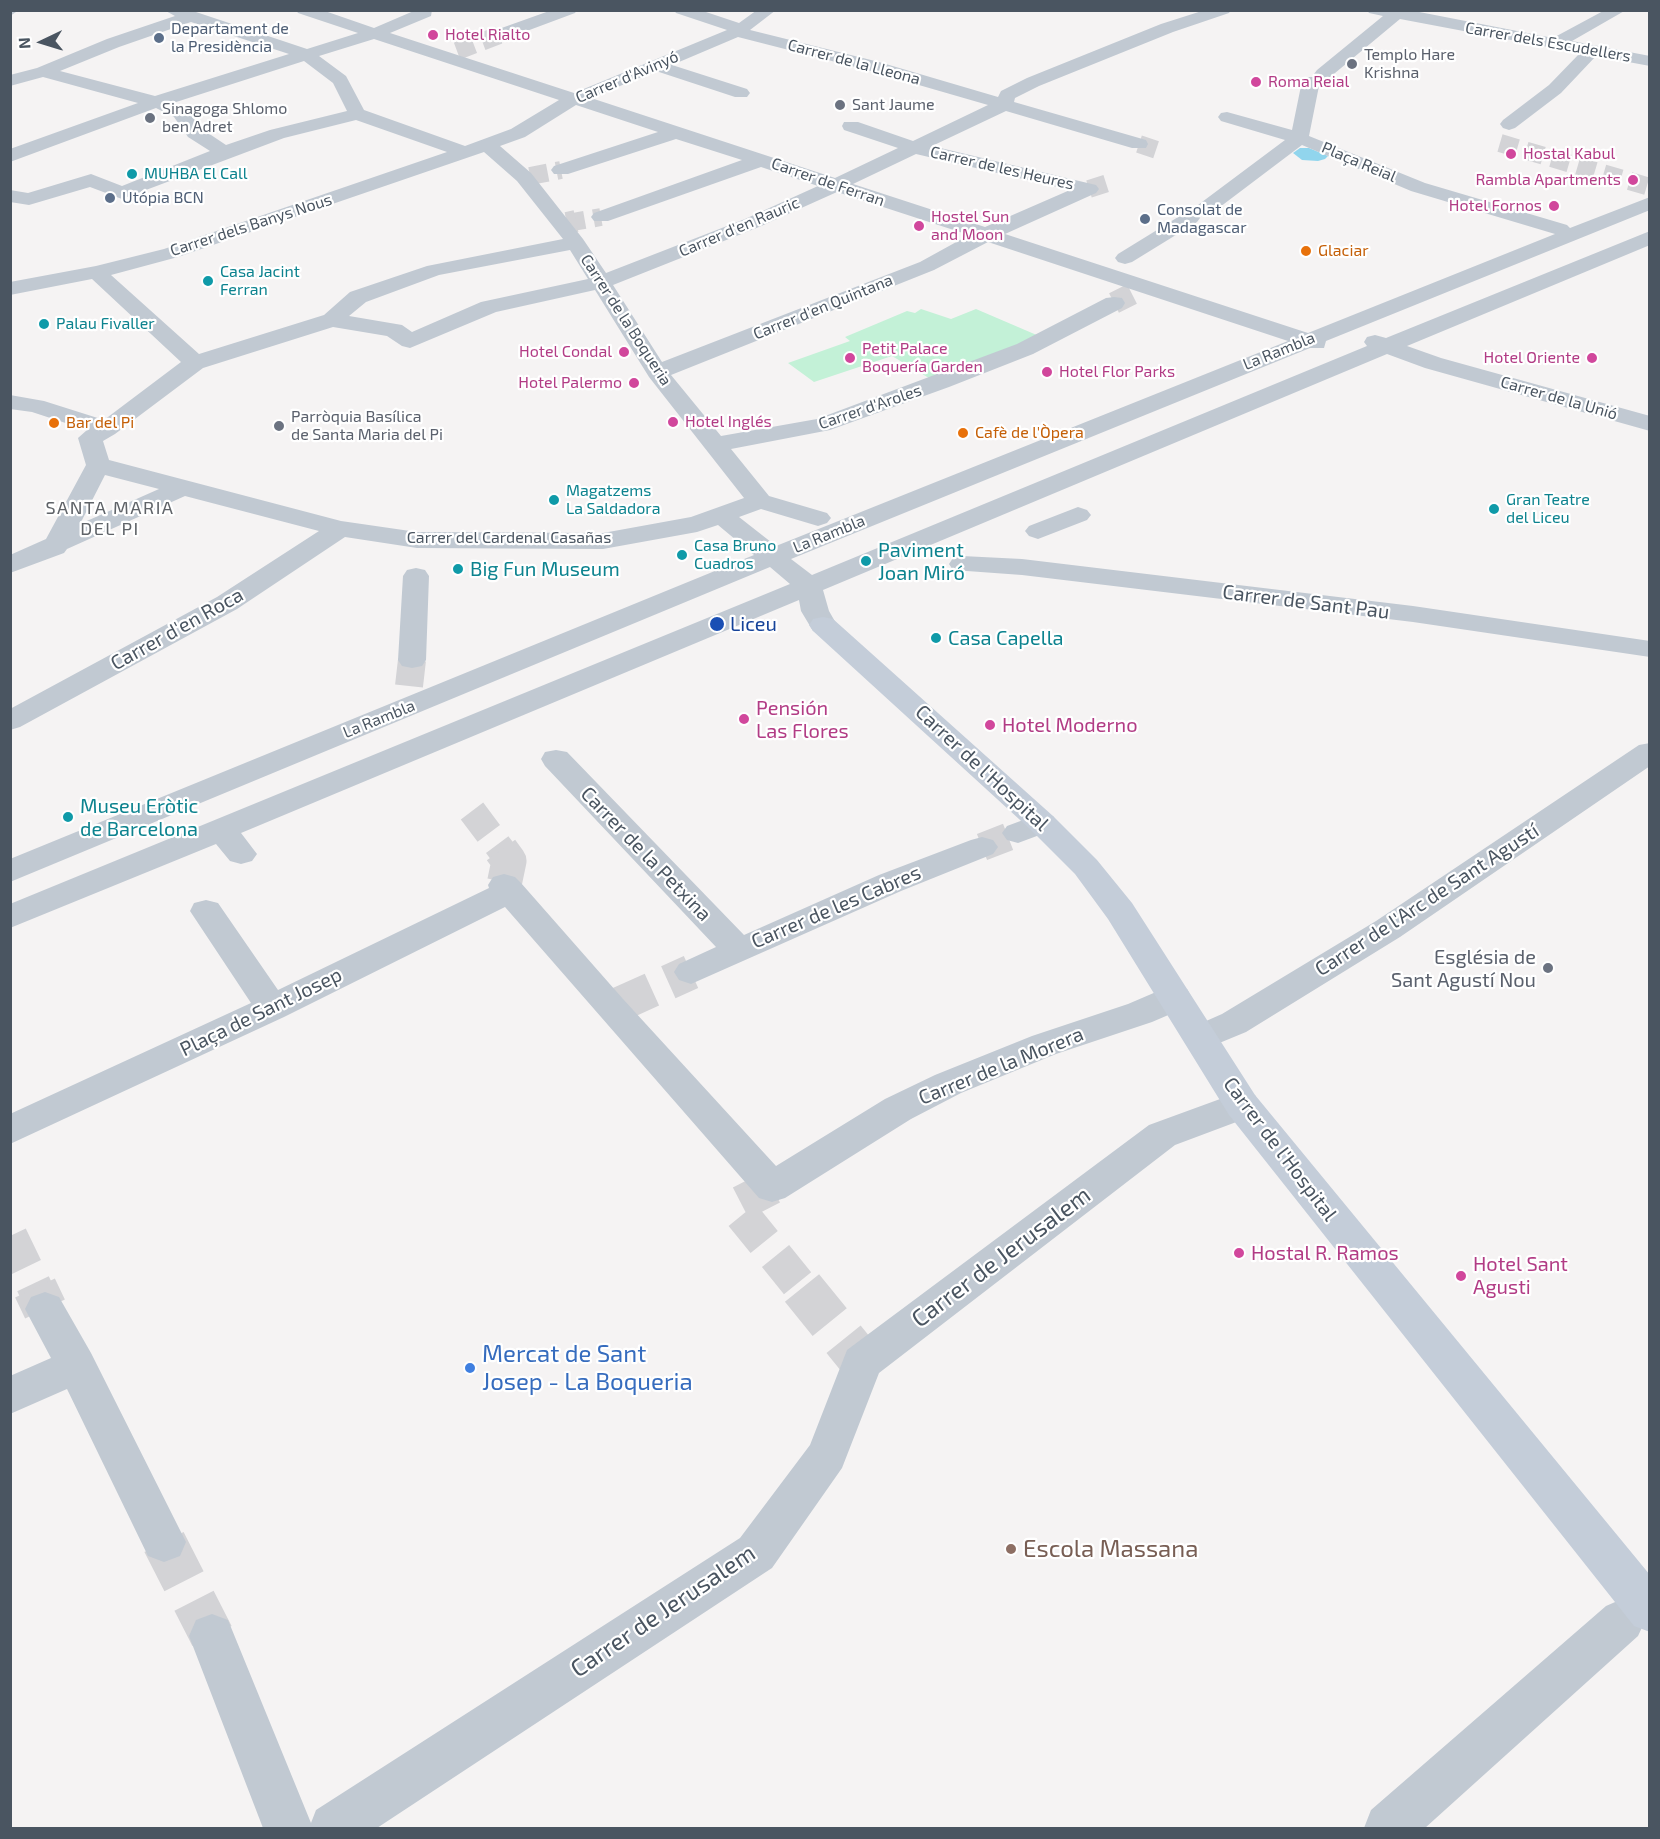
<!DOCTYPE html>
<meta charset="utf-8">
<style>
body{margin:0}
#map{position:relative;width:1660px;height:1839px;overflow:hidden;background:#f5f3f3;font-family:"Exo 2",sans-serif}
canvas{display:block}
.frame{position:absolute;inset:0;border:12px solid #4a5561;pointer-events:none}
.north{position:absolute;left:12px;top:12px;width:60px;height:60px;-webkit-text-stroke:4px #fff;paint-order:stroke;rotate:266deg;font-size:16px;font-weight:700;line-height:24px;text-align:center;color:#4a5561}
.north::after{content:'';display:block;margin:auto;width:21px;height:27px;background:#4a5561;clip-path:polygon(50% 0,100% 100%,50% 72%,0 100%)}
</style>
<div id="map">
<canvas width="1660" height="1839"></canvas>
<div class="frame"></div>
<div class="north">N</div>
</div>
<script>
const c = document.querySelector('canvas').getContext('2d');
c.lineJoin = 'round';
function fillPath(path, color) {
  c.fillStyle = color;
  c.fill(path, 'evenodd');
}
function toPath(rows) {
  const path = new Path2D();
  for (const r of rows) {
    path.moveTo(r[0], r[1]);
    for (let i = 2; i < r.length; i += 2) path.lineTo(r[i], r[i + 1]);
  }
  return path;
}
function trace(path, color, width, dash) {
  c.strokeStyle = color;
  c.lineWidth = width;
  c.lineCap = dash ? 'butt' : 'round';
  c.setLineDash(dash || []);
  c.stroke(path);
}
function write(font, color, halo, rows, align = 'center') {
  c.font = font + ' "Exo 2",sans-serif';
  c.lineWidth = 4.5;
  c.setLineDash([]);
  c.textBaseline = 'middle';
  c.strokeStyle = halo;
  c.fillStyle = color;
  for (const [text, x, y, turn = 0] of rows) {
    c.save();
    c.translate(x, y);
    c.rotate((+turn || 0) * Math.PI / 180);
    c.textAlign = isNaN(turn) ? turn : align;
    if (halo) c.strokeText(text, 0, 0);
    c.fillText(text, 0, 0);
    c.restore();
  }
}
const green = toPath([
 [921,309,951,319,976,309,1039,336,934,381,892,356,814,382,788,363,850,341,845,337,907,311,915,313]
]);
const water = toPath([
 [1300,148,1309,148,1328,156,1325,159,1318,161,1302,160,1293,153]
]);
const streetTunnelFar4 = toPath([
 [457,51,502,34],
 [1500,143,1650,187],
 [1139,144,1160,151],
 [530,176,561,170],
 [1089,189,1114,181],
 [567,223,601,217]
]);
const streetTunnelFar3 = toPath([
 [567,223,576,221],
 [1114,303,1132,294]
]);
const streetTunnelFar2 = toPath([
 [409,686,412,660],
 [472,811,502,851],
 [982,847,1018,833]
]);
const streetTunnelFar1 = toPath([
 [501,850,509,861,504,885],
 [620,1004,691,972],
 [772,1187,735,1206,803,1290],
 [10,1236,36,1290]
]);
const streetTunnel = toPath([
 [35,1288,45,1309],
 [802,1288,862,1362],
 [164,1542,212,1636]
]);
const street = toPath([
 [10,10,19,10,10,16,10,10],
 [164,10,190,10,307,49,358,33,298,13,296,10,322,10,374,28,416,10,432,10,431,16,390,33,574,93,727,30,676,13,674,10,700,10,739,23,757,10,776,10,750,30,879,62,998,97,1001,91,1027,78,1161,24,1205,10,1231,10,1229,13,1173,32,1039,86,1015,98,1014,102,1146,140,1148,144,1146,148,1132,148,1006,111,932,146,1096,185,1099,189,1096,193,1005,234,1308,333,1555,234,1411,191,1302,145,1212,213,1198,213,1195,209,1198,205,1285,140,1221,121,1218,117,1221,113,1227,112,1292,130,1302,81,1305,77,1316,77,1314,74,1317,70,1383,16,1369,13,1367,10,1409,10,1553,38,1605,10,1626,10,1572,41,1650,56,1650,66,1596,56,1561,93,1515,128,1509,130,1503,128,1500,124,1503,120,1549,85,1580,53,1400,19,1329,78,1318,78,1320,81,1309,136,1425,183,1567,225,1570,228,1650,197,1650,210,1326,341,1324,348,1310,348,791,559,812,575,1367,346,1364,342,1367,337,1375,335,1386,338,1650,231,1650,245,1407,346,1441,358,1650,416,1650,431,1425,368,1387,354,823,590,829,611,837,625,833,631,823,633,813,631,801,611,799,600,241,833,257,854,252,861,241,864,230,861,216,844,10,928,10,904,790,584,770,567,10,882,10,859,754,555,718,525,697,532,603,549,417,548,345,537,237,609,20,727,10,730,10,709,217,597,319,531,185,496,67,549,64,553,10,573,10,555,46,539,86,465,78,438,87,430,32,412,10,409,10,395,44,401,104,420,181,362,92,279,10,295,10,282,96,266,164,249,447,152,356,120,284,138,122,199,90,187,29,205,10,202,10,190,28,193,91,174,122,186,210,151,188,137,174,117,156,108,10,162,10,149,138,103,43,77,10,86,10,75,37,68,107,39,175,16,164,10],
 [191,22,289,54,155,96,60,71,119,47,191,22],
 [738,37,867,70,988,105,913,141,858,122,844,122,842,126,844,130,898,148,835,178,591,98,656,71,735,97,747,97,750,93,747,89,672,65,738,37],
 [374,39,559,100,511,129,465,146,364,110,346,76,319,56,374,39],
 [304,61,333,83,347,111,270,130,226,145,202,129,186,109,173,103,304,61],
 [576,105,658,132,554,166,551,170,554,174,568,174,676,139,742,160,594,213,591,217,594,221,608,221,761,167,818,186,745,219,606,273,583,239,531,173,500,146,525,137,576,105],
 [484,152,517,181,563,239,427,266,350,292,324,315,199,354,111,275,178,257,484,152],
 [916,154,1070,190,985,227,853,184,916,154],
 [837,192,969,235,920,262,662,362,613,285,759,227,837,192],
 [988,242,1288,341,776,546,739,517,761,509,818,526,827,523,831,518,827,513,769,496,731,449,830,430,949,387,1033,354,1122,308,1125,303,1122,298,1114,297,1106,298,1017,344,817,419,721,436,671,375,934,270,988,242],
 [570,250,588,279,481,302,412,332,402,325,349,316,366,302,439,275,570,250],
 [595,290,649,377,744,498,691,517,603,533,417,532,341,521,109,460,103,441,115,434,203,368,333,327,387,336,402,346,410,348,496,312,595,290],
 [105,475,159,489,80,524,105,475],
 [552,10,577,10,575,13,508,38,496,38,494,34,496,30,552,10],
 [1190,212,1197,214,1200,218,1197,222,1132,262,1125,264,1118,262,1115,258,1118,254,1183,214,1190,212],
 [1078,507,1087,510,1091,515,1087,520,1038,539,1029,536,1025,531,1029,526,1078,507],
 [962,556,1022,559,1413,606,1650,641,1650,657,1413,622,1022,575,953,570,949,564,953,558,962,556],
 [416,568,425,570,429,576,426,660,422,666,412,668,402,666,398,660,403,576,407,570,416,568],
 [1650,743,1650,766,1400,937,1246,1032,1200,1051,1188,1047,1182,1038,1188,1029,1222,1014,1376,921,1639,745,1650,743],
 [556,750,567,752,744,935,879,875,971,840,982,837,993,840,998,847,993,854,901,891,691,984,679,980,674,972,679,964,716,947,545,766,541,759,545,752,556,750],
 [1042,813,1053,816,1058,823,1053,830,1018,843,1007,840,1002,833,1007,826,1042,813],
 [504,874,515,877,521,883,623,999,776,1166,885,1099,935,1075,1032,1036,1128,1004,1163,989,1175,986,1187,989,1192,998,1187,1007,1152,1022,1056,1054,961,1093,911,1119,785,1198,772,1202,759,1198,505,907,284,1017,10,1144,10,1114,251,1003,190,911,194,903,206,900,218,903,278,990,489,888,488,885,493,877,504,874],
 [1242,1091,1255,1095,1260,1105,1255,1115,1175,1145,879,1373,842,1468,772,1568,377,1828,263,1828,189,1636,196,1620,212,1614,228,1620,311,1823,316,1810,740,1538,810,1445,847,1350,1149,1125,1242,1091],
 [45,1292,59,1297,91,1353,186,1542,180,1556,164,1562,148,1556,67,1389,10,1414,10,1376,51,1358,25,1309,31,1297,45,1292],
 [1622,1599,1638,1606,1645,1621,1638,1636,1425,1828,1364,1828,1371,1810,1606,1606,1622,1599]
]);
const secondary = toPath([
 [823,617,833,619,1053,816,1097,860,1132,903,1255,1095,1650,1575,1650,1632,1634,1626,1229,1115,1108,919,1075,874,1031,830,813,631,809,625,813,619,823,617]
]);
const markers = [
 [433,35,6,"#d1479c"],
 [159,38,6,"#5c6f8a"],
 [1352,64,6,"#6b7280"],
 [1256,82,6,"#d1479c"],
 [840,105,6,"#6b7280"],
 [150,118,6,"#6b7280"],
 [1511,154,6,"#d1479c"],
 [132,174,6,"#0f9aa8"],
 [1633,180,6,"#d1479c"],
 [110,198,6,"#5c6f8a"],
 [1554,206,6,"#d1479c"],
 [1145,219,6,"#5c6f8a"],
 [919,226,6,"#d1479c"],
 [1306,251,6,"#e8710a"],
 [208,281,6,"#0f9aa8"],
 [44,324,6,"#0f9aa8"],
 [624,352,6,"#d1479c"],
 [850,358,6,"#d1479c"],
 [1592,358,6,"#d1479c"],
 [1047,372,6,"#d1479c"],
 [634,383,6,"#d1479c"],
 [673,422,6,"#d1479c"],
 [54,423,6,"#e8710a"],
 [279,426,6,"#6b7280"],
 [963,433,6,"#e8710a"],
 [554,500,6,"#0f9aa8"],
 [1494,509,6,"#0f9aa8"],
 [682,555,6,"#0f9aa8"],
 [866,561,6,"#0f9aa8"],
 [458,569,6,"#0f9aa8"],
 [717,624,8,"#1a4fb4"],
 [936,638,6,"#0f9aa8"],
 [744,719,6,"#d1479c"],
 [990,725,6,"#d1479c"],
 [68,817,6,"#0f9aa8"],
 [1548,968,6,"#6b7280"],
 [1239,1253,6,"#d1479c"],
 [1461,1276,6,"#d1479c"],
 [470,1368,6,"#3f7fe0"],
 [1011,1549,6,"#8d6e63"]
];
const farServicenames = [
 ["Departament de",171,29],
 ["la Presidència",171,47],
 ["Utópia BCN",122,198],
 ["Consolat de",1157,210],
 ["Madagascar",1157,228]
];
const farHotelnames = [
 ["Hotel Rialto",445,35],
 ["Roma Reial",1268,82],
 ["Hostal Kabul",1523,154],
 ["Rambla Apartments",1621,180,"right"],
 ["Hotel Fornos",1542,206,"right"],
 ["Hostel Sun",931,217],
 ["and Moon",931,235],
 ["Petit Palace",862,349],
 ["Boquería Garden",862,367],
 ["Hotel Condal",612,352,"right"],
 ["Hotel Oriente",1580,358,"right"],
 ["Hotel Flor Parks",1059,372],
 ["Hotel Palermo",622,383,"right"],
 ["Hotel Inglés",685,422]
];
const farStreetnames = [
 ["Carrer dels Escudellers",1548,42,10],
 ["Carrer de la Lleona",854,62,15],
 ["Carrer d'Avinyó",627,77,-23],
 ["Plaça Reial",1359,162,23],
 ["Carrer de les Heures",1002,168,13],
 ["Carrer de Ferran",828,182,19],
 ["Carrer dels Banys Nous",251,225,-18],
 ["Carrer d'en Rauric",739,227,-23],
 ["Carrer d'en Quintana",823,307,-22],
 ["Carrer de la Boqueria",626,320,57],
 ["La Rambla",1279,351,-22],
 ["Carrer de la Unió",1559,398,16],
 ["Carrer d'Aroles",870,407,-19],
 ["La Rambla",829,534,-22],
 ["Carrer del Cardenal Casañas",509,538],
 ["La Rambla",379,719,-22]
];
const farWorshipnames = [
 ["Templo Hare",1364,55],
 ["Krishna",1364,73],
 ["Sant Jaume",852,105],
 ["Sinagoga Shlomo",162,109],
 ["ben Adret",162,127],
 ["Parròquia Basílica",291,417],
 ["de Santa Maria del Pi",291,435]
];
const farCulturenames = [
 ["MUHBA El Call",144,174],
 ["Casa Jacint",220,272],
 ["Ferran",220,290],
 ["Palau Fivaller",56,324],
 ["Magatzems",566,491],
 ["La Saldadora",566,509],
 ["Gran Teatre",1506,500],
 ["del Liceu",1506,518],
 ["Casa Bruno",694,546],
 ["Cuadros",694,564]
];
const farFoodnames = [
 ["Glaciar",1318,251],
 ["Bar del Pi",66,423],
 ["Cafè de l'Òpera",975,433]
];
const farNeighbourhoodnames = [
 ["SANTA MARIA",110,508],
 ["DEL PI",110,529]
];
const cultureNames = [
 ["Paviment",878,550],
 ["Joan Miró",878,573],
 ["Big Fun Museum",470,569],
 ["Casa Capella",948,638],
 ["Museu Eròtic",80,806],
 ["de Barcelona",80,829]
];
const streetNames = [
 ["Carrer de Sant Pau",1306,602,7],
 ["Carrer d'en Roca",177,629,-29],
 ["Carrer de l'Hospital",982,768,43],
 ["Carrer de la Petxina",646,854,46],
 ["Carrer de l'Arc de Sant Agustí",1427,900,-33],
 ["Carrer de les Cabres",836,907,-23],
 ["Plaça de Sant Josep",261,1012,-26],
 ["Carrer de la Morera",1001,1066,-22],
 ["Carrer de l'Hospital",1280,1149,53]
];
const transitNames = [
 ["Liceu",730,624]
];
const hotelNames = [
 ["Pensión",756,708],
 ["Las Flores",756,731],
 ["Hotel Moderno",1002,725],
 ["Hostal R. Ramos",1251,1253],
 ["Hotel Sant",1473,1264],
 ["Agusti",1473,1287]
];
const worshipNames = [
 ["Església de",1536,957],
 ["Sant Agustí Nou",1536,980]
];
const nearStreetnames = [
 ["Carrer de Jerusalem",1001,1257,-37],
 ["Carrer de Jerusalem",663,1611,-34]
];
const nearShopnames = [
 ["Mercat de Sant",482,1354],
 ["Josep - La Boqueria",482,1382]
];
const nearEducationnames = [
 ["Escola Massana",1023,1549]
];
fillPath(green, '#c3f1d7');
fillPath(water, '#91d5ed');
trace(streetTunnelFar4, '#d3d3d6', 18, [18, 9]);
trace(streetTunnelFar3, '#d3d3d6', 22, [22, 11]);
trace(streetTunnelFar2, '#d3d3d6', 28, [28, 14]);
trace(streetTunnelFar1, '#d3d3d6', 35, [35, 18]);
trace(streetTunnel, '#d3d3d6', 44, [44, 22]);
fillPath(street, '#c1c9d2');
fillPath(secondary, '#c4cdd9');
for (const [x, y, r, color] of markers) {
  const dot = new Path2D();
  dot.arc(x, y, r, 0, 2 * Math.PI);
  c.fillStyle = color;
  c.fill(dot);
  trace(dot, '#fff', 2);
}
write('16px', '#4e5e75', '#fff', farServicenames, 'left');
write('16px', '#b23c85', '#fff', farHotelnames, 'left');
write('16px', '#4a5561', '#fff', farStreetnames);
write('16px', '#5b616d', '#fff', farWorshipnames, 'left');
write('16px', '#0d838f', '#fff', farCulturenames, 'left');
write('16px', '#c56008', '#fff', farFoodnames, 'left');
c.letterSpacing = '1.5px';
write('18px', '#5f6368', '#fff', farNeighbourhoodnames);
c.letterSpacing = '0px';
write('20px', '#0d838f', '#fff', cultureNames, 'left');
write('20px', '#4a5561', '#fff', streetNames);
write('20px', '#164399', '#fff', transitNames, 'left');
write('20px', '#b23c85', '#fff', hotelNames, 'left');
write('20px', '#5b616d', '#fff', worshipNames, 'right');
write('24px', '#4a5561', '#fff', nearStreetnames);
write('24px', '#366cbe', '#fff', nearShopnames, 'left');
write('24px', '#785e54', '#fff', nearEducationnames, 'left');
</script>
